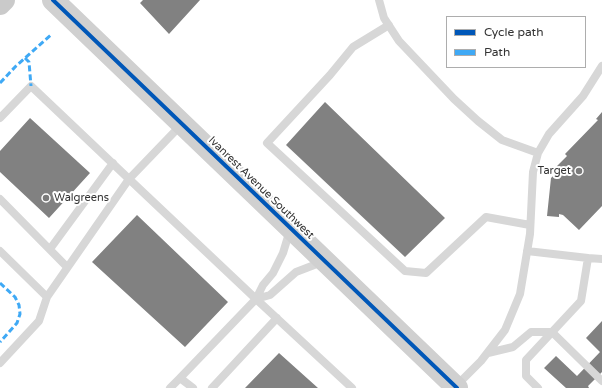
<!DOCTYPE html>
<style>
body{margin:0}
#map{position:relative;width:602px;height:388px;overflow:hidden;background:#fff;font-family:"Varela Round",sans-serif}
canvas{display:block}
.legend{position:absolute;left:446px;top:16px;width:140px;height:52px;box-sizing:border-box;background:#fff;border:1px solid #adadad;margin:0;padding:5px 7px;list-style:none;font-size:12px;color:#333}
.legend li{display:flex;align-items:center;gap:8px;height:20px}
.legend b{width:20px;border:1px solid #adadad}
</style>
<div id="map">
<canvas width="602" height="388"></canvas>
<ul class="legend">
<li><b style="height:5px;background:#0057b8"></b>Cycle path</li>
<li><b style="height:5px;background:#3fa9f5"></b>Path</li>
</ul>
</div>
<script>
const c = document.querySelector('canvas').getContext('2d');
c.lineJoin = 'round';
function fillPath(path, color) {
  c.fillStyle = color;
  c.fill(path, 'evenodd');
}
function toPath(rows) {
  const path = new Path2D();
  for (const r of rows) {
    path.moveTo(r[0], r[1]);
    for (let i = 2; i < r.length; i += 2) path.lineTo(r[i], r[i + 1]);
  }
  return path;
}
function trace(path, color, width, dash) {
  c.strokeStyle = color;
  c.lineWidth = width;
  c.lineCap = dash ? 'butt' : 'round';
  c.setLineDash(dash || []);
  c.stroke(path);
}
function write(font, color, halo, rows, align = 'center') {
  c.font = font + ' "Varela Round",sans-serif';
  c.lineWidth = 4;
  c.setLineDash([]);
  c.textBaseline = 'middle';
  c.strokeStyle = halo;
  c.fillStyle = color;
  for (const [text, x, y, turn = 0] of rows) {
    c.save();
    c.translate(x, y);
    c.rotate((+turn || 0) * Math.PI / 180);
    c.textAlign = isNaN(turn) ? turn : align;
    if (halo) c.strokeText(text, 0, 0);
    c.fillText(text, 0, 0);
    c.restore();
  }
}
const building = toPath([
 [143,0,200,0,169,34,140,3],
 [325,102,445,218,405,257,286,145],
 [602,112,602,206,579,230,563,215,559,214,559,217,547,216,551,178,557,172,554,169,567,156,565,154,598,120,596,119],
 [30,118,90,173,49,218,0,172,0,151],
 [137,215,228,302,185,347,92,262],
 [602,321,602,372,588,386,589,388,566,388,544,368,556,356,577,376,600,352,586,338],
 [279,353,318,388,245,388]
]);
const lane = toPath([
 [379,0,384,18,399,41,454,99,478,121,502,140,538,153],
 [389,25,353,47,330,75,267,143,405,271,426,273,486,217,530,225],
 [0,118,31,86,129,179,181,125],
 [0,199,67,267],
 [50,249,113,163],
 [0,251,47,297,39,321,0,363],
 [527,251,588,258,581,301,526,360,526,376,538,388],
 [588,258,602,259],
 [47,297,129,179,256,299],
 [256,299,270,295,296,272,322,262],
 [256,299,263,285,273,273,283,253,290,230],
 [488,353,513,347,531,332,552,332,602,381],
 [180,378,256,299,352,388],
 [456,386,481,361,505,330,520,294,530,234,533,172,538,153,549,134,583,96,602,66],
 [170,388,180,378,193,388],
 [212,388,277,318]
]);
const secondary = toPath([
 [53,0,457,388]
]);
const primary = toPath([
 [0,4,4,0]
]);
const quiet = toPath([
 [25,58,29,62,31,86],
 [0,83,16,66,52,34],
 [0,283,15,297,19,305,20,314,17,323,0,342]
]);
const cycleway = toPath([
 [53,0,457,388]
]);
const markers = [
 [579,171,4,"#7a7a7a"],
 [46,198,4,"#7a7a7a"]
];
const poiNames = [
 ["Target",571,171],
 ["Walgreens",54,198,"left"]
];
const streetNames = [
 ["Ivanrest Avenue Southwest",261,188,44]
];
fillPath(building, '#818181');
trace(lane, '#d7d7d7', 8);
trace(secondary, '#d0d0d0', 22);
trace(primary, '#cacaca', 22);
trace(quiet, '#3fa9f5', 3, [6, 3]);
trace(cycleway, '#0057b8', 4);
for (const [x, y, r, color] of markers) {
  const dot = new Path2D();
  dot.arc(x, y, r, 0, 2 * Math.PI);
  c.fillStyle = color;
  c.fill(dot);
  trace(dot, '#fff', 1.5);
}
write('11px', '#333', '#fff', poiNames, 'right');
write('11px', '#333', '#fff', streetNames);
</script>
